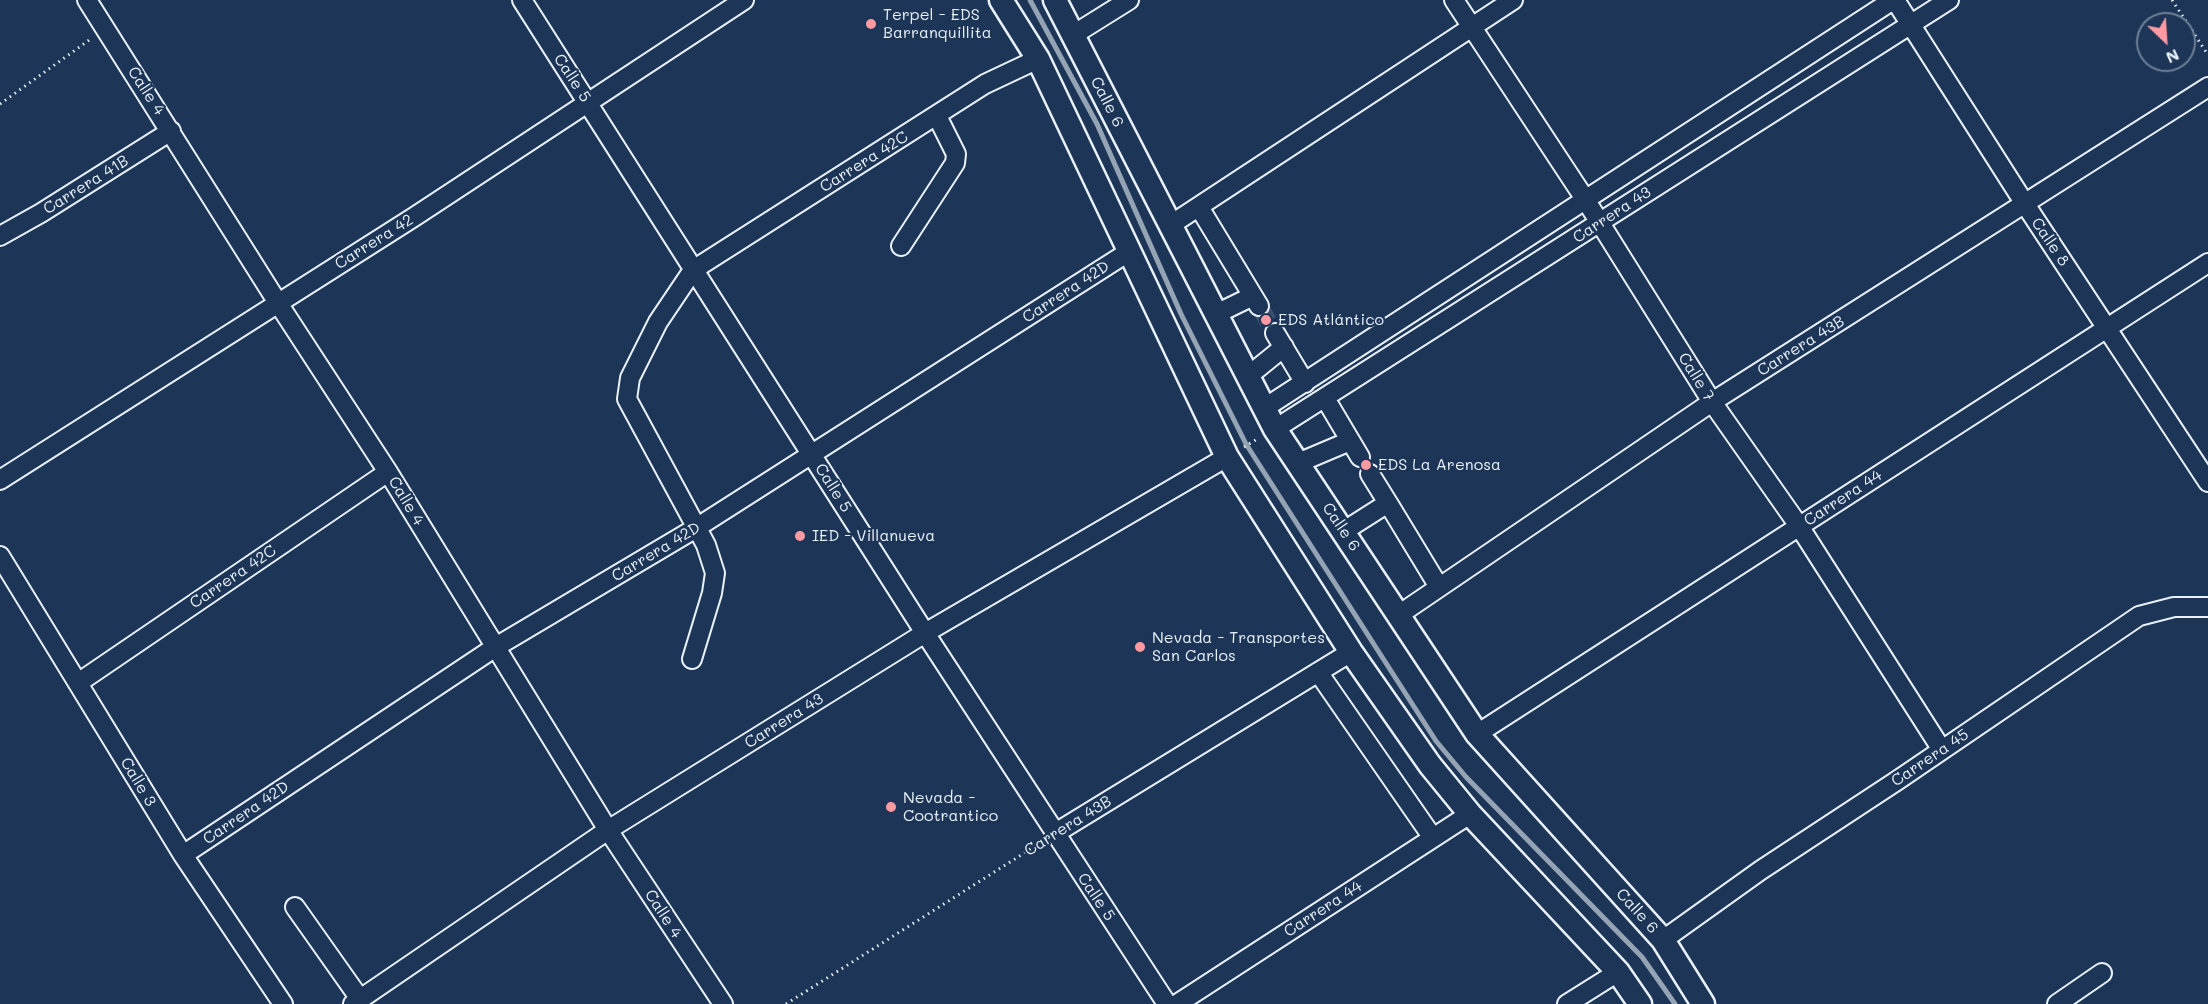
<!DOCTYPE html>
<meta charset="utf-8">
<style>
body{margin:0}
#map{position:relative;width:2208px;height:1004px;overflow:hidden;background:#1d3557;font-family:Mali,sans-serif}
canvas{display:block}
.north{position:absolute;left:2136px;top:12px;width:60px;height:60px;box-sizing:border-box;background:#1d3557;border:2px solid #6e8097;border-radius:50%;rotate:155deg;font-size:16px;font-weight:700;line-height:24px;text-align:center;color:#e8f1f8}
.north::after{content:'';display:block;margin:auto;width:21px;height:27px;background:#ff9aa2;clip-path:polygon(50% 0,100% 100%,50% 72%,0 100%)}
</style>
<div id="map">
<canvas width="2208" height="1004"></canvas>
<div class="north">N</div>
</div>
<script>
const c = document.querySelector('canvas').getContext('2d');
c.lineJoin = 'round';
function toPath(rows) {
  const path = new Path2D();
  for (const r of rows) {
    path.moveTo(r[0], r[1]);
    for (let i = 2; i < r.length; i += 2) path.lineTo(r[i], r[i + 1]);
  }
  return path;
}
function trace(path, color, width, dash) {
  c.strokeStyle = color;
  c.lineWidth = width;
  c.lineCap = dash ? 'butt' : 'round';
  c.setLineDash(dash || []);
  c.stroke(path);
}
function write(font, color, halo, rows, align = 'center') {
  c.font = font + ' Mali,sans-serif';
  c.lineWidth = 4.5;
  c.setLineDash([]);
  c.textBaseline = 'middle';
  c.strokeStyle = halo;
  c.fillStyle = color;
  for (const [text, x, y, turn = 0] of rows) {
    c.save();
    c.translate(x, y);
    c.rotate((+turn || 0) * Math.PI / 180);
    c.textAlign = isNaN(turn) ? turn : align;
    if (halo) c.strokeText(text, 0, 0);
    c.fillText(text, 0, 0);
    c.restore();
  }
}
const stream = toPath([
 [1030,0,1097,124,1181,314,1246,444,1375,646,1436,741,1466,777,1642,957,1675,1004]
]);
const minorTunnel = toPath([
 [1259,306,1275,333]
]);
const path = toPath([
 [2172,0,2208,55],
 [0,104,92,38],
 [1244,447,1259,438],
 [786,1004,1040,843]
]);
const minor = toPath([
 [87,0,278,303,388,472,608,830,723,1004],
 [522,0,925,633,1167,1004],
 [1454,0,1585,199,1712,402,1799,526,1942,750],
 [1895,0,2025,204,2208,482],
 [1073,35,1129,0],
 [1199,207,1259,306],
 [1169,226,1513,0],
 [0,236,41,213,171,131],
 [901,246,955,163,956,154,937,116],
 [1216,314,1253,296],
 [1275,333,1305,383],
 [1247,377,1284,347],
 [1325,398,1360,457],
 [1263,409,1893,0],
 [1275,429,1949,0],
 [1298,463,1350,441],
 [0,480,414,217,744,0],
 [1388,503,1439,587],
 [1344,531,1388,503,1370,474],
 [0,556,183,855,283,1004],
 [1400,614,1712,402,2208,87],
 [692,659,712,593,715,573,706,545,627,399,630,378,658,322,693,270,985,84,1038,59],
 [1318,672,1433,838],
 [78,683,388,472],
 [1477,734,2208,263],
 [1054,834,1351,652],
 [183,855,494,648,696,528,1130,251],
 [295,907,360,999],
 [1663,940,1761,870,1898,780,2139,616,2174,607,2208,607],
 [353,1004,608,830,925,633,1227,457],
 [1177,1004,1470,814],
 [1567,1004,1618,972],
 [2057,1004,2102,973]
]);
const major = toPath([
 [1001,0,1038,59,1227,457,1351,652,1430,765,1470,814,1618,972,1640,1004],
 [1055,0,1275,429,1477,734,1663,940,1703,1004]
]);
const markers = [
 [871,24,6,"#ff9aa2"],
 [1266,320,6,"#ff9aa2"],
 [1366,465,6,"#ff9aa2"],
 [800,536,6,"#ff9aa2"],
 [1140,647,6,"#ff9aa2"],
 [891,807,6,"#ff9aa2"]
];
const poiNames = [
 ["Terpel - EDS",883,15],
 ["Barranquillita",883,33],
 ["EDS Atlántico",1278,320],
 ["EDS La Arenosa",1378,465],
 ["IED - Villanueva",812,536],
 ["Nevada - Transportes",1152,638],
 ["San Carlos",1152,656],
 ["Nevada -",903,798],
 ["Cootrantico",903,816]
];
const streetNames = [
 ["Calle 5",572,78,57],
 ["Calle 4",146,91,57],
 ["Calle 6",1107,102,63],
 ["Carrera 42C",864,162,-32],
 ["Carrera 41B",86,185,-32],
 ["Carrera 43",1612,215,-33],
 ["Carrera 42",374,242,-32],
 ["Calle 8",2050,242,56],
 ["Carrera 42D",1066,292,-33],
 ["Carrera 43B",1801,346,-32],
 ["Calle 7",1696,377,58],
 ["Calle 5",833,488,58],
 ["Carrera 44",1843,498,-33],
 ["Calle 4",406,501,59],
 ["Calle 6",1341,527,56],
 ["Carrera 42D",656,552,-31],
 ["Carrera 42C",233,577,-34],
 ["Carrera 43",784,721,-32],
 ["Carrera 45",1930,758,-34],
 ["Calle 3",138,782,59],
 ["Carrera 42D",246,813,-34],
 ["Carrera 43B",1068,826,-32],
 ["Calle 5",1096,897,56],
 ["Carrera 44",1323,909,-33],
 ["Calle 6",1637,911,48],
 ["Calle 4",663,914,57]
];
trace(stream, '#95a4b5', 5);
trace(minorTunnel, '#3b516f', 18, [18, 9]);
trace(minor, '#e8f1f8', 22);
trace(major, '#e8f1f8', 27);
trace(path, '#e8f1f8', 3, [1.5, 4.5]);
trace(minor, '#1d3557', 18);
trace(major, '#1d3557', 22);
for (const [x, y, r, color] of markers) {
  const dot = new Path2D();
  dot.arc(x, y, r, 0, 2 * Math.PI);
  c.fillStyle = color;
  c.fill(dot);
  trace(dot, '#1d3557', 2);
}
write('16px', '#e8f1f8', '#1d3557', poiNames, 'left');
write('16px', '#e8f1f8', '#1d3557', streetNames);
</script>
